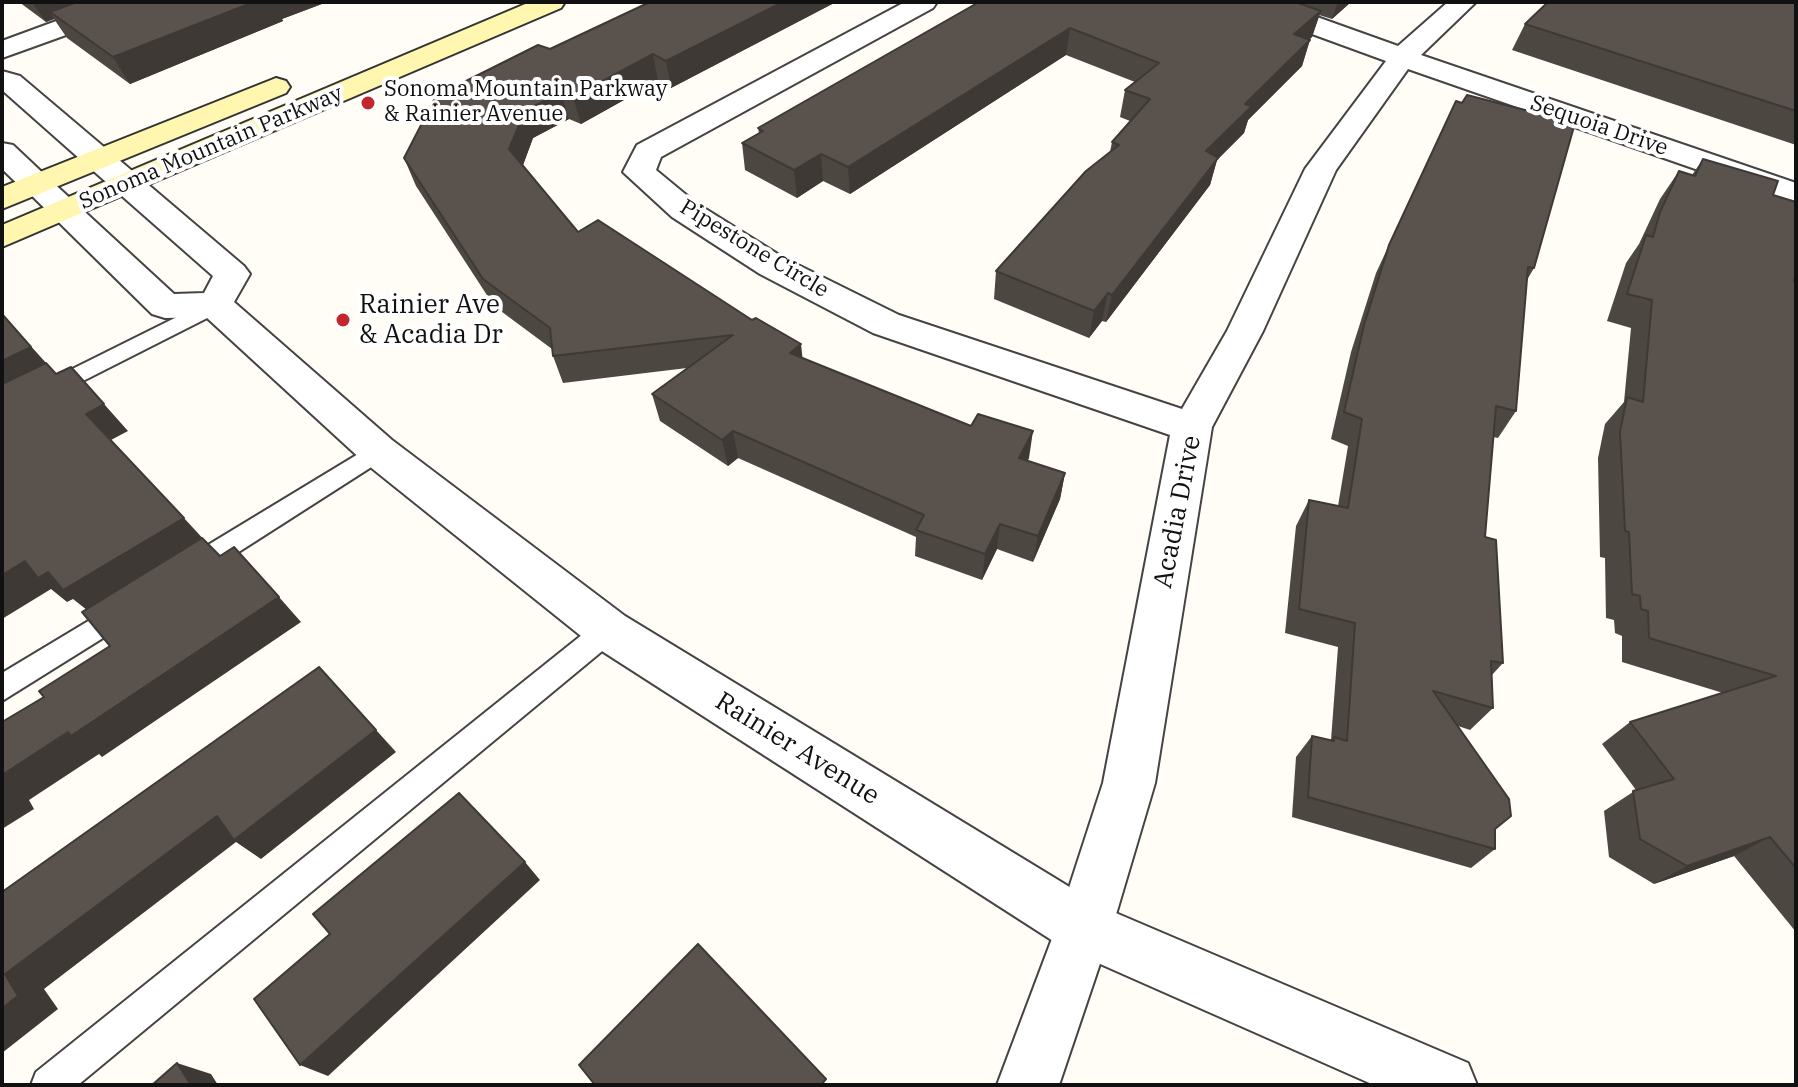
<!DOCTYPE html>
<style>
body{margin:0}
#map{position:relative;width:1798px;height:1087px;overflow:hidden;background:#fffdf5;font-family:"IBM Plex Serif",serif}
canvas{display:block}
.frame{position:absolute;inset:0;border:4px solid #111;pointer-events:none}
</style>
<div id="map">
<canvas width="1798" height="1087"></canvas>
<div class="frame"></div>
</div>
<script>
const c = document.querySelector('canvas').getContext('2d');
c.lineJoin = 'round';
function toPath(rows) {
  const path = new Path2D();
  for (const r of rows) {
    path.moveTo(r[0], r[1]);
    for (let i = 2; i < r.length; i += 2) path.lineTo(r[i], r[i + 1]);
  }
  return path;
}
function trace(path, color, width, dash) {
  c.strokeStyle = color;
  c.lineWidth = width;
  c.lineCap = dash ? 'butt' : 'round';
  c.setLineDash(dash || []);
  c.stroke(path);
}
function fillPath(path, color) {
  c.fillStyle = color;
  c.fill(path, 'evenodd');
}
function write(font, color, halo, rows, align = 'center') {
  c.font = font + ' "IBM Plex Serif",serif';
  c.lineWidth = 8;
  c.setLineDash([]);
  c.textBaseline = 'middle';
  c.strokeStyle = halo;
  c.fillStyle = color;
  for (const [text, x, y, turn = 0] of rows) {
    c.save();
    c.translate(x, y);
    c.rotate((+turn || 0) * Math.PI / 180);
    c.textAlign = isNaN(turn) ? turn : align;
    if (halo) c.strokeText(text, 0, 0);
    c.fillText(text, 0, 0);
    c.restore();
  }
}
const service = toPath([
 [215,298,223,300,226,305,223,310,2,422,2,404,215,298],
 [378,442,387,445,390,451,387,457,198,578,189,581,180,578,176,570,180,562,378,442],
 [125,599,135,602,139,610,135,618,2,701,2,673,125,599],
 [608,618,618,622,622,630,618,638,78,1085,31,1085,36,1072,598,622,608,618]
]);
const minor = toPath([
 [108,2,145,2,141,8,2,58,2,41,108,2],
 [905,2,937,2,933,8,661,157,656,170,696,203,784,258,899,315,1182,409,1227,331,1305,169,1386,61,1241,8,1237,2,1275,2,1398,46,1448,2,1476,2,1421,55,1796,183,1796,204,1408,69,1336,170,1263,331,1212,427,1155,783,1112,928,1059,1085,997,1085,1056,928,1103,783,1170,435,873,333,760,274,672,217,623,172,637,145,905,2],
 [2,71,20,76,111,153,116,160,111,167,100,169,89,167,2,90,2,71],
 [2,143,13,145,48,178,53,185,48,192,37,195,26,192,2,169,2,143]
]);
const tertiary = toPath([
 [100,151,111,153,244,266,250,274,234,302,392,440,625,616,1104,908,1468,1063,1477,1085,1374,1085,1064,948,591,644,364,462,206,317,165,318,152,314,21,185,26,178,37,175,48,178,174,294,204,293,213,276,89,167,84,160,89,153,100,151]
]);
const secondary = toPath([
 [530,2,565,2,561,8,2,247,2,225,530,2],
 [276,78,286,81,290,87,286,93,2,209,2,187,276,78]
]);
const wall = toPath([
 [19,2,327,2,282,19,283,21,130,84,67,38,54,19,46,22],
 [650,2,836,2,671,88,658,81,581,124,569,119,533,138,523,165,578,232,802,358,1029,458,1027,461,1065,473,1060,499,1033,562,997,549,982,580,915,556,916,537,738,458,728,466,660,421,652,394,687,368,563,383,553,356,552,349,494,306,416,186,404,158,550,49],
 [979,2,1351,2,1332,19,1319,15,1312,37,1310,39,1302,66,1248,120,1244,133,1217,160,1210,185,1106,322,1102,321,1089,338,994,299,996,271,1110,152,1112,142,1130,121,1120,117,1125,90,1135,82,1066,55,850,194,823,181,797,198,745,170,742,143,759,133,758,128],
 [1796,2,1796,145,1512,50,1525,24],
 [1456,101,1534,268,1527,280,1516,411,1498,438,1493,437,1485,537,1503,663,1492,675,1493,708,1470,730,1458,726,1495,829,1495,849,1471,868,1292,817,1296,757,1312,736,1331,740,1338,647,1285,633,1296,526,1309,500,1338,506,1348,446,1331,439,1351,352,1376,273],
 [1703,159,1773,195,1794,281,1796,282,1796,932,1734,856,1654,884,1609,857,1604,811,1636,790,1602,744,1630,722,1723,693,1622,662,1622,636,1615,633,1614,620,1606,618,1605,558,1600,557,1598,458,1605,424,1624,402,1631,328,1607,321,1626,263,1639,244,1660,199,1679,171,1692,175]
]);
const shadedWall = toPath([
 [32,2,99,2,50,12,54,19,46,22],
 [254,2,327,2,282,19,283,21,130,84,113,57],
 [783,2,836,2,671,88,666,61],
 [1338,2,1351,2,1332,19],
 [1321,11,1312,37,1286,61,1294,34],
 [1070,28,1066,55,850,194,848,167],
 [1310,40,1302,66,1248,120,1244,133,1217,160,1210,185,1106,322,1112,295,1206,151,1245,104],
 [653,54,658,81,581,124,573,97],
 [561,92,569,119,533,138,519,176,509,149,525,111],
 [821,154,823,181,797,198,794,170],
 [1108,293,1102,321,1089,338,1094,311],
 [2,314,56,374,2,401],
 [801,344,804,371,790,353],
 [104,404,128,431,111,440,86,414],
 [733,431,738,458,728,466,722,440],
 [1033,431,1029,458,1016,485,1019,458],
 [1065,473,1060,499,1033,562,1038,536],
 [184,518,207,543,92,614,73,599,67,602,51,589,2,619,2,575,25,561,48,572],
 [1000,524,997,549,982,580,985,554],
 [279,597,301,622,102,757,99,754,29,800,34,809,2,829,2,775],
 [319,667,396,752,261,859,236,842,44,989,58,1009,2,1053,2,1008,5,974],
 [1770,837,1734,856,1654,884,1687,866],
 [525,862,540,880,328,1076,300,1065],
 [177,1063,211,1074,218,1085,191,1085]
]);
const building = toPath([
 [77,2,254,2,113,57,50,12,77,2],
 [650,2,783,2,666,61,653,54,573,97,561,92,525,111,509,149,578,232,598,220,752,320,756,318,801,344,790,353,971,426,978,414,1033,431,1019,458,1065,473,1038,536,1000,524,985,554,916,530,924,515,733,431,722,440,652,394,733,335,553,356,550,328,483,279,404,158,436,96,538,45,550,49,650,2],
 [979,2,1295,2,1321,11,1294,34,1310,40,1245,104,1252,106,1206,151,1218,158,1112,295,1108,293,1094,311,996,271,1086,171,1119,145,1112,142,1150,99,1125,90,1159,63,1070,28,848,167,821,154,794,170,742,143,763,131,758,128,979,2],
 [1548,2,1796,2,1796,111,1525,24,1548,2],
 [1467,95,1575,123,1534,268,1528,267,1516,411,1496,406,1485,537,1496,540,1503,663,1491,661,1493,708,1433,691,1509,799,1511,816,1495,829,1495,849,1308,797,1312,736,1334,741,1334,737,1347,741,1355,623,1299,609,1309,500,1348,508,1362,419,1344,412,1364,325,1389,245,1456,101,1462,103,1467,95],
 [1703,159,1778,181,1773,195,1796,202,1796,274,1794,281,1796,282,1796,868,1770,837,1687,866,1640,839,1633,791,1674,779,1630,722,1776,676,1649,638,1648,611,1641,609,1640,596,1632,594,1629,532,1625,531,1620,432,1627,397,1643,402,1652,300,1627,294,1646,235,1653,237,1660,212,1679,171,1695,176,1703,159],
 [2,314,31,347,2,361,2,314],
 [46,363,56,374,71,367,104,404,86,414,184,518,63,590,48,572,38,578,25,561,2,575,2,384,46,363],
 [202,538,220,556,234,547,279,597,71,736,68,732,2,775,2,722,44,697,39,691,110,646,82,612,202,538],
 [319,667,376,730,234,840,217,816,5,974,18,996,2,1008,2,892,319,667],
 [459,793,525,862,300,1065,254,999,330,934,313,914,459,793],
 [698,944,826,1079,821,1085,595,1085,579,1065,698,944],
 [177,1063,191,1085,152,1085,177,1063]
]);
const markers = [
 [368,103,8,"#c4262e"],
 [343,320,8,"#c4262e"]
];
const farPoinames = [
 ["Sonoma Mountain Parkway",384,90],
 ["& Rainier Avenue",384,115]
];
const farStreetnames = [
 ["Sequoia Drive",1599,126,19],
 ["Sonoma Mountain Parkway",211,148,-23],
 ["Pipestone Circle",754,249,31]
];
const poiNames = [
 ["Rainier Ave",359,305],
 ["& Acadia Dr",359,335]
];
const streetNames = [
 ["Acadia Drive",1178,512,-79],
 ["Rainier Avenue",797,749,32]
];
trace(service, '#444', 4);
trace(minor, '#444', 4);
trace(tertiary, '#444', 4);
trace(secondary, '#333', 4);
fillPath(service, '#fff');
fillPath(minor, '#fff');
fillPath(tertiary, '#fff');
fillPath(secondary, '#fff6b0');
fillPath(wall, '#4d4742');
fillPath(shadedWall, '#3f3936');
fillPath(building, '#5a524d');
trace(building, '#3f3936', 2);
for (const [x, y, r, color] of markers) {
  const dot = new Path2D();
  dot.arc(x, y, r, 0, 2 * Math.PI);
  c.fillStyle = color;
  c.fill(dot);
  trace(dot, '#fff', 3);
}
write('22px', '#111', '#fff', farPoinames, 'left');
write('22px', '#111', '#fff', farStreetnames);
write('26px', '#111', '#fff', poiNames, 'left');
write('26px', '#111', '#fff', streetNames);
</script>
